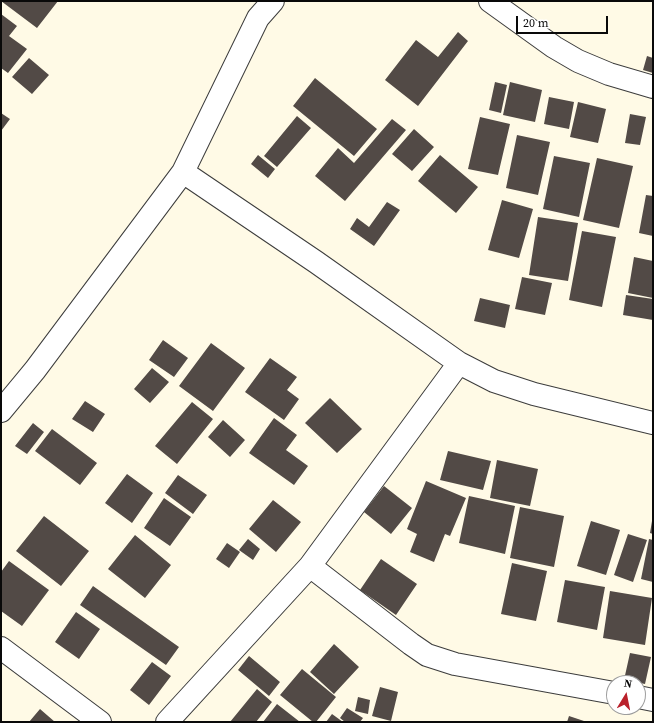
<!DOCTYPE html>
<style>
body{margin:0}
#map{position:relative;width:654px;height:723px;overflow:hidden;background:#fffae6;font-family:"Source Serif 4",serif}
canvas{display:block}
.frame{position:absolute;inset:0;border:2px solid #090909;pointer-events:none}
.north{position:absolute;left:606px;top:675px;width:40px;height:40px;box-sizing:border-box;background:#fff;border:1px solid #9d9d9d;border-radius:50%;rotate:10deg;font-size:11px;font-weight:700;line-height:16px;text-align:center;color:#090909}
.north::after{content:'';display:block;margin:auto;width:14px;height:18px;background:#ba212b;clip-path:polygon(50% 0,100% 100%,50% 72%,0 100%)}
.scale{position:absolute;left:516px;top:16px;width:92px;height:18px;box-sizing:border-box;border:2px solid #090909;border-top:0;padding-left:5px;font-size:12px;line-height:14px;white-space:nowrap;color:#090909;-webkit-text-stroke:3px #fff;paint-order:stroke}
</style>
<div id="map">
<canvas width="654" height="723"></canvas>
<div class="frame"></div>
<div class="north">N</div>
<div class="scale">20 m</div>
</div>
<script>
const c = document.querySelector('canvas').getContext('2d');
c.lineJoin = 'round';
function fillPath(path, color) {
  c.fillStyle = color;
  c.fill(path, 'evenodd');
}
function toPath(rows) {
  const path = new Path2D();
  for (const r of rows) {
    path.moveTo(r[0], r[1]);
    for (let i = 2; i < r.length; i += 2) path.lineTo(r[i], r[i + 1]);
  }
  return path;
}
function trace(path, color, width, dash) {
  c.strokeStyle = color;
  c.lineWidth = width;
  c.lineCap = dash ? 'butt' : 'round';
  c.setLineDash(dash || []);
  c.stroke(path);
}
const building = toPath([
 [1,1,58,1,37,28],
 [1,14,17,26,9,36,27,49,8,73,1,68],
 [458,32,468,41,418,106,385,80,416,40,438,57],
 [647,56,653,58,653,73,643,70],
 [29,58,49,75,32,94,12,77],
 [315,78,377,129,354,156,293,106],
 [495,82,507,85,501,113,489,110],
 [510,82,542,90,535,122,503,115],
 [549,97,574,102,569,129,544,124],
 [578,102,606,109,598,143,570,137],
 [1,113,10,119,1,131],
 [630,114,646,117,640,145,625,143],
 [297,116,311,128,277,167,264,156],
 [480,117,510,124,498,175,468,169],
 [392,119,406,130,345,201,315,176,338,148,354,163],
 [414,129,434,147,412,171,392,154],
 [517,135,550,142,538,195,506,188],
 [258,155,275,169,268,178,251,164],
 [440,155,478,187,456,213,418,181],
 [554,156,590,163,579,217,543,209],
 [597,158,633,166,619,228,583,220],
 [646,195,653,196,653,236,639,233],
 [502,200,533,209,519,258,488,250],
 [387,202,400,210,374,246,350,229,357,218,369,227],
 [538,217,578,223,568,281,529,275],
 [582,231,616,237,602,307,569,300],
 [634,257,653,261,653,298,628,293],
 [522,277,552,283,545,315,515,309],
 [626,295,653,299,653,320,623,315],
 [480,298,510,305,505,328,474,321],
 [163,340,188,358,174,377,149,360],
 [211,343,245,368,213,411,179,386],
 [270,358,297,377,287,390,299,399,284,420,245,392],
 [152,368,169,382,150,403,134,389],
 [330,398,362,429,337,453,305,423],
 [85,401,105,414,93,432,72,419],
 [192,402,213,419,177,464,155,446],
 [274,418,297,435,286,450,308,466,294,485,249,453],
 [223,420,245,440,230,457,208,437],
 [33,423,44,432,27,454,15,446],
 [52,429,97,463,80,485,35,451],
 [448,451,491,461,483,490,440,480],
 [497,460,538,469,530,506,490,498],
 [127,474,153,493,132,523,105,503],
 [178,475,207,495,193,514,165,493],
 [426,481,466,498,450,536,445,534,434,562,410,552,417,534,407,529],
 [384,486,412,508,391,534,364,512],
 [469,496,515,506,505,554,459,543],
 [164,498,191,517,170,546,144,528],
 [273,500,301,522,276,552,249,529],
 [520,507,564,516,554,567,510,558],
 [44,516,89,551,61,586,16,551],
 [591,521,620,530,606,575,577,566],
 [652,521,653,521,653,534,650,533],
 [628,534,647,540,633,582,614,575],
 [135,535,171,565,145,598,108,569],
 [248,539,260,549,253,560,239,550],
 [649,539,653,540,653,582,641,579],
 [227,543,240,552,229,568,216,559],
 [381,559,417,584,396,615,360,590],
 [9,561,49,590,22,626,1,611,1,572],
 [512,563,547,571,536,621,501,614],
 [565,580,605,587,597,630,557,622],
 [93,586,179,647,166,665,80,605],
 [610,591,652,598,645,645,603,638],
 [76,612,100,629,79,659,55,642],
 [334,644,359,667,334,694,310,672],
 [630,653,651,657,645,684,624,680],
 [249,656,280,682,269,696,238,670],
 [152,662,171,676,149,705,130,690],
 [302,669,336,697,316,722,313,722,280,695],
 [380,687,398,692,391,721,372,716],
 [257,689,272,702,256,722,230,722],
 [358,697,370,700,368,714,355,711],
 [277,704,300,722,263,722],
 [347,708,363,718,360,722,345,722,340,718],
 [40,709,55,722,29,722],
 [332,714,343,722,326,722],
 [569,716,587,722,567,722]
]);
const minor = toPath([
 [490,1,554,47,578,61,609,74,653,87],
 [183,172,316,262,459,363,494,381,534,394,653,423],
 [1,411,35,370,183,172,258,18,273,1],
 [310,566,411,644,427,655,455,664,614,693],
 [1,648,100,722],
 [638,697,653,700],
 [167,722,310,566,459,363]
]);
fillPath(building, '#524a46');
trace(minor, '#3c3c3c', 24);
trace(minor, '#fff', 22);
</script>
